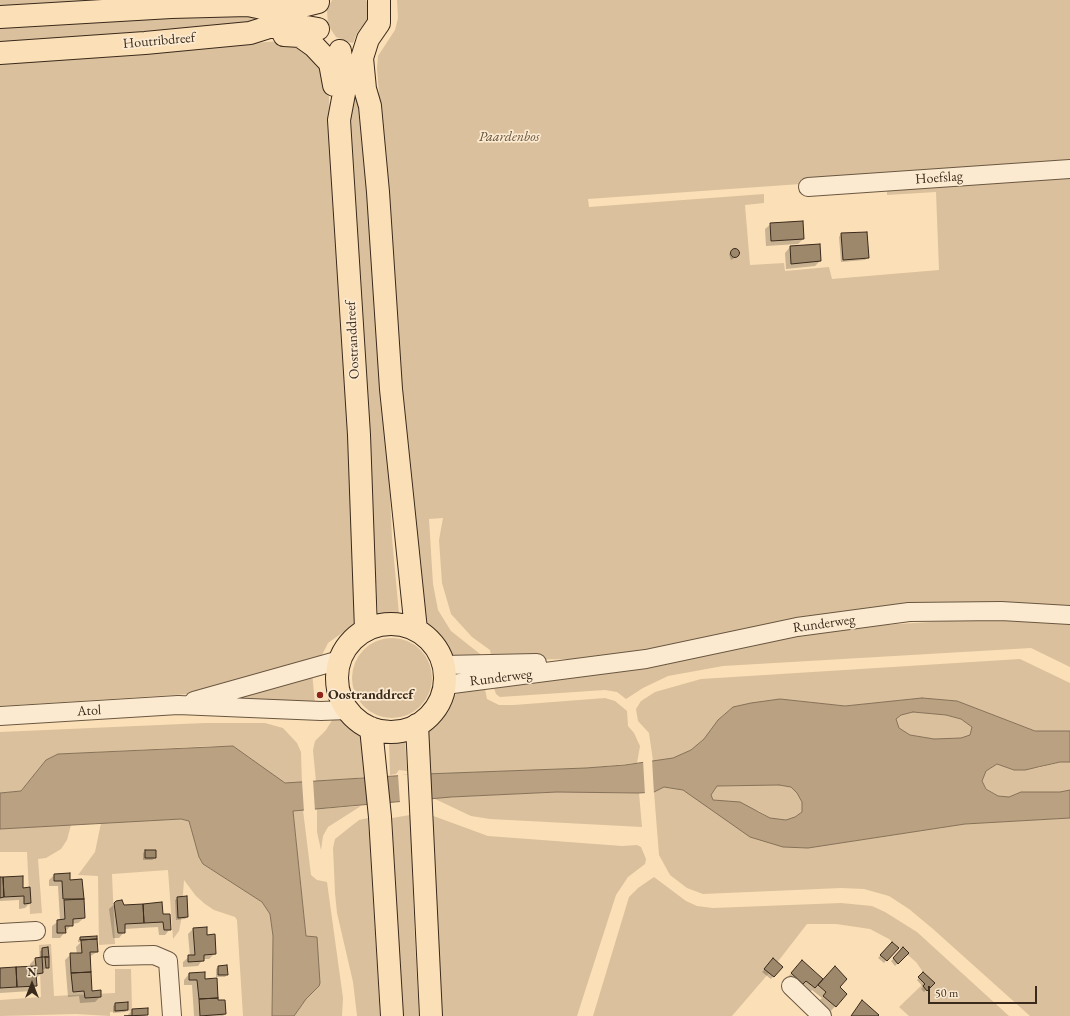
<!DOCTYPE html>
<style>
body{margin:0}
#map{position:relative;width:1070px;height:1016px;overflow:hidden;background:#fbdfb7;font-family:"EB Garamond",serif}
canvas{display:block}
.north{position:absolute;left:12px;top:964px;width:40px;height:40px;-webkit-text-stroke:3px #fcead0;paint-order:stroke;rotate:0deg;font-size:11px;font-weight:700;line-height:16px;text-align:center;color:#3a2a1b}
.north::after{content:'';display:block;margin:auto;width:14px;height:18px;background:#3a2a1b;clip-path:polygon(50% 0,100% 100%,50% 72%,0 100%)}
.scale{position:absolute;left:928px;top:986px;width:109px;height:18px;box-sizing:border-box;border:2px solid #3a2a1b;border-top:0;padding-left:5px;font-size:12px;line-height:14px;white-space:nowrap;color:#3a2a1b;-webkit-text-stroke:3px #fcead0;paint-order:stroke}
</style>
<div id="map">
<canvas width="1070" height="1016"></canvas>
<div class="north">N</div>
<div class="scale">50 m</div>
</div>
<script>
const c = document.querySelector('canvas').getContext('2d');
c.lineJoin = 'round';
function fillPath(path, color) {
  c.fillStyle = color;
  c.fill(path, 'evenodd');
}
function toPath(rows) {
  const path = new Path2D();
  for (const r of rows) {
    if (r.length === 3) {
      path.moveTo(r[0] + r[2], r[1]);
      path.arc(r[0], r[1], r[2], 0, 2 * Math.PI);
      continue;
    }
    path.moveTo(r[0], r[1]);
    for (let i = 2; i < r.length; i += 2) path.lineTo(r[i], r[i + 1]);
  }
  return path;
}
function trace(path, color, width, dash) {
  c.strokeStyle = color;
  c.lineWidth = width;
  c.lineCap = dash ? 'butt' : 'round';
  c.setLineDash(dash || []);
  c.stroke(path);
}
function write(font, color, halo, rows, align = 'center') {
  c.font = font + ' "EB Garamond",serif';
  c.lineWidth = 3.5;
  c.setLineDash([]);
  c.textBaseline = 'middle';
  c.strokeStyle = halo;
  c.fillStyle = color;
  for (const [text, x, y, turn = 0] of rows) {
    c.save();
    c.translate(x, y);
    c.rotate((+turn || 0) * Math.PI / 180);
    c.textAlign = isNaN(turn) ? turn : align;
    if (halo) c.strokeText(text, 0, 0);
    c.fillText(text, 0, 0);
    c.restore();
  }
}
const green = toPath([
 [0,0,112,0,0,7],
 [332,0,366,0,367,2,369,18,357,33,353,43,348,42,336,37,328,25,327,10],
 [397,0,1070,0,1070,165,588,199,589,207,764,194,764,203,745,205,750,265,784,263,785,271,829,267,832,279,939,270,936,192,887,195,887,186,1070,173,1070,609,1024,606,575,659,492,660,490,650,472,637,451,614,442,583,439,540,443,518,429,519,433,584,438,610,451,631,480,654,481,660,458,659,450,653,442,638,422,622,410,506,377,68,378,56,395,30,398,18],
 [294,13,295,22,0,44,0,25,146,14],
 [282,41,293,42,319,59,328,81,347,421,356,623,328,643,321,657,189,694,0,706,0,60],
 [358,63,389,473,392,538,399,614,378,615,376,582,348,111],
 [977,619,1070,622,1070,667,1031,648,723,666,668,676,643,688,626,699,617,692,605,690,500,697,496,694,492,683,669,662,807,634,867,626],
 [392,678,40],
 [1020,659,1070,683,1070,731,1036,731,957,701,922,698,845,706,780,699,733,707,718,720,704,739,691,750,673,758,653,761,649,733,638,721,636,709,641,701,655,692,701,679],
 [312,672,315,704,235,702,233,697],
 [484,684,487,699,499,705,514,705,605,698,615,701,627,711,628,726,634,733,640,746,637,763,586,768,425,774,426,731,441,718,452,698,459,691],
 [913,712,946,715,961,719,972,727,970,735,961,738,934,739,910,735,899,728,896,719,901,715],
 [334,717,342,719,355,731,362,735,366,777,316,782,313,750,315,741,326,730],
 [205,723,265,723,283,728,297,743,301,752,302,783,285,783,233,746,212,746,58,754,46,760,21,791,0,793,0,732],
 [405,740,407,771,399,770,396,774,390,775,389,742],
 [1060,762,1070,762,1070,790,1060,792,1021,792,1009,797,998,796,986,788,982,781,986,771,997,764,1014,770,1038,768],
 [779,785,792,787,797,793,802,802,802,812,795,817,786,820,770,818,759,811,713,800,711,795,717,786],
 [664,787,683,790,783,847,808,848,965,824,1070,818,1070,1016,1030,1016,933,929,909,909,889,896,864,889,841,888,703,894,687,888,670,875,659,855,654,792],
 [557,792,639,793,642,827,490,819,471,816,433,798],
 [361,806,328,827,323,836,321,850,317,832,317,809],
 [303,810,311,875,317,880,327,882,343,998,342,1016,294,1016,306,999,319,986,306,936,293,811],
 [428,814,488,836,622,846,637,845,641,847,646,859,645,864,628,877,616,895,577,1016,441,1016],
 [410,815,415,942,419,1016,402,1016,392,818],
 [368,818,370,846,380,1016,357,1016,353,982,337,913,335,893,333,848,335,839,359,820],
 [181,819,189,821,199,857,203,864,262,902,270,914,273,936,272,1016,243,1016,237,920,235,917,214,910,205,904,196,896,184,880,181,921,179,931,173,939,168,870,112,874,115,944,99,945,98,876,78,875,95,852,101,823],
 [71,825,67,840,61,849,46,858,38,859,42,913,30,914,27,852,0,852,0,829],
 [654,877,686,901,697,906,713,908,841,903,872,906,885,912,917,932,1009,1016,909,1016,899,1007,928,979,916,962,889,939,870,929,836,924,807,924,769,973,732,1016,593,1016,629,897,638,888],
 [51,944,54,996,115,993,115,969,131,969,132,1011,110,1012,110,1016,76,1014,0,1016,0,1000,41,997,39,945]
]);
const water = toPath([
 [922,698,957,701,1035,731,1070,731,1070,762,1060,762,1025,770,1014,770,997,764,986,771,982,781,986,789,998,796,1009,797,1021,792,1060,792,1070,790,1070,818,965,824,808,848,783,847,750,837,683,790,664,787,654,792,639,793,557,792,451,797,293,811,306,936,317,937,320,983,319,986,306,999,294,1016,272,1016,273,936,270,914,262,902,203,864,199,857,189,821,181,819,0,829,0,793,21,791,46,760,58,754,233,746,285,783,425,774,586,768,625,765,673,758,691,750,704,739,718,720,733,707,751,703,780,699,845,706,922,698],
 [913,712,946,715,961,719,972,727,970,735,961,738,934,739,910,735,899,728,896,719,901,715,913,712],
 [779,785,791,787,797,793,802,802,802,812,795,817,786,820,770,818,740,802,713,800,711,795,717,786,779,785]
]);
const pier = toPath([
 [652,759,654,794,645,795,643,760],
 [427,773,428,800,400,803,398,775],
 [313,780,315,811,304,812,302,781]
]);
const shadow = toPath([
 [771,224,803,239,798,244,766,246,765,229],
 [841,234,868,257,865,260,841,262,839,237],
 [819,245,820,261,815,266,786,269,785,253,790,247],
 [734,249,737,251,738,256,731,260,729,254],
 [145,851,155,858,152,860,143,860,143,853],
 [54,875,69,881,81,880,84,918,78,923,72,924,60,938,52,938,52,926,60,920,58,886,49,886,49,880],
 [0,878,22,889,30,903,25,908,19,909,19,900,0,901],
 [178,898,187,917,185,919,176,920,175,900],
 [117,902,124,906,162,915,170,929,165,935,159,935,158,927,124,929,124,932,119,938,113,938,109,909],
 [193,929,206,936,215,953,209,959,203,959,198,966,183,967,183,962,190,956,188,934],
 [96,937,97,952,89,957,91,992,100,997,95,1002,80,1003,79,996,68,997,65,960,71,954,77,954,76,947,81,942,78,942,78,940,80,938],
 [892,943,897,948,884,963,878,958],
 [47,948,48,968,42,970,42,973,36,978,36,985,31,991,0,993,0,969,30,968,30,964,35,959,40,959,40,951],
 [903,949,908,953,895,966,891,961],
 [774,959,782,967,771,979,762,972],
 [802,961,823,980,838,987,846,994,830,1012,819,1001,822,998,812,990,809,993,797,989,786,979],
 [218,967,227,974,225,977,216,977,216,969],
 [923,973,933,983,924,992,921,989,923,987,917,980],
 [189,974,204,980,225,1014,223,1016,194,1016,192,985,184,985,184,980],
 [115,1004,127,1010,125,1012,113,1013,113,1006],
 [147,1009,145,1016,127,1016,132,1010]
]);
const building = toPath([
 [803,221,804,239,771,241,770,223,803,221],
 [867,232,869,258,843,260,841,233,867,232],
 [820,244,821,261,791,264,790,246,820,244],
 [735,253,4.5],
 [145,850,156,850,156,858,145,858,145,850],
 [70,873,70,880,82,879,84,899,63,899,62,881,54,881,54,874,70,873],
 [23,876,23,888,30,887,31,903,24,904,24,896,4,897,3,877,23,876],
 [0,877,3,877,4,897,0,898,0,877],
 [187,896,188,917,178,918,177,897,187,896],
 [84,899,85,918,73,919,73,926,65,926,66,933,57,933,57,920,65,919,64,900,84,899],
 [122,900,124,905,143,904,144,923,125,924,125,933,118,933,114,903,116,901,122,900],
 [162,902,163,914,170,914,171,930,164,930,163,922,144,923,143,904,162,902],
 [207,927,207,935,215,934,216,954,204,955,204,961,188,962,188,955,195,955,193,928,207,927],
 [97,936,97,939,80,940,80,937,97,936],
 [97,939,98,952,90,952,91,972,71,973,70,953,82,953,81,940,97,939],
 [892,942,899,948,887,961,880,955,892,942],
 [48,947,49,957,42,957,42,948,48,947],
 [903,947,909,953,898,964,893,958,903,947],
 [42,957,43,973,36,974,37,986,17,987,16,967,36,966,35,958,42,957],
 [45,957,49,957,49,968,46,968,45,957],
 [773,958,783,967,774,977,764,969,773,958],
 [802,960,823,979,815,988,806,981,803,984,791,973,802,960],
 [227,965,228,975,218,975,218,966,227,965],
 [835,966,847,979,840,987,847,994,836,1007,823,996,826,992,818,985,835,966],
 [16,967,17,987,0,988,0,968,16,967],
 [91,972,92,991,101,990,101,997,85,998,84,991,73,992,71,973,91,972],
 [205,972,205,979,217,978,218,998,199,999,197,980,189,980,189,973,205,972],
 [923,972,935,983,927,991,923,986,925,984,918,977,923,972],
 [218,998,218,1000,225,1000,226,1014,200,1016,199,999,218,998],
 [862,1000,879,1015,878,1016,851,1016,862,1000],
 [128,1002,128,1010,115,1011,115,1003,128,1002],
 [148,1008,148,1015,124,1016,132,1016,132,1009,148,1008]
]);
const minor = toPath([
 [808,187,1070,169],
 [444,665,537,663],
 [445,685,646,659,797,627,909,612,1001,611,1070,615],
 [194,701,340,660],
 [0,716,178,705,321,711,347,710],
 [0,933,36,931],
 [113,956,154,955,168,961,172,1016],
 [791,986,822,1016]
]);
const major = toPath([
 [379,0,379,23,368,39,362,58,365,89,370,106,378,192,391,389,416,630],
 [0,17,171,7,248,5,267,9,294,8,318,2],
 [284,35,300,36,314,46,330,63,334,85],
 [340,51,345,88,339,120,359,435,366,630],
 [0,53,145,43,250,33,269,27,301,26,318,29],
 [391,678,54],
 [417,725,431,1016],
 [371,728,380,817,392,1016]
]);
const markers = [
 [320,695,4,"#8f2418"]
];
const streetNames = [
 ["Houtribdreef",159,41,-5],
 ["Hoefslag",939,178,-4],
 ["Oostranddreef",353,340,-93],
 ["Runderweg",824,624,-8],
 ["Runderweg",501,678,-7],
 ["Atol",89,711,-3]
];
const parkNames = [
 ["Paardenbos",509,137]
];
const poiNames = [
 ["Oostranddreef",328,695]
];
fillPath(green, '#dac09c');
fillPath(water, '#b9a182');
trace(water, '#867159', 1);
fillPath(pier, '#fbdfb7');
fillPath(shadow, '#0003');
fillPath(building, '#9e886c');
trace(building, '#3a2a1b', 1);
trace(minor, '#6a5742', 20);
trace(major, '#3a2a1b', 24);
trace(minor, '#fcead0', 18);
trace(major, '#fbdfb7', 22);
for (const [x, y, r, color] of markers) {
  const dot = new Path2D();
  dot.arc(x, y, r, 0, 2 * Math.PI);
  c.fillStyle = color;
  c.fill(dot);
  trace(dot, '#fcead0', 1.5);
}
write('14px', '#3a2a1b', '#fcead0', streetNames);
write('italic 14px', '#62503b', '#fcead0', parkNames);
write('bold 14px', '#3a2a1b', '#fcead0', poiNames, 'left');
</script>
